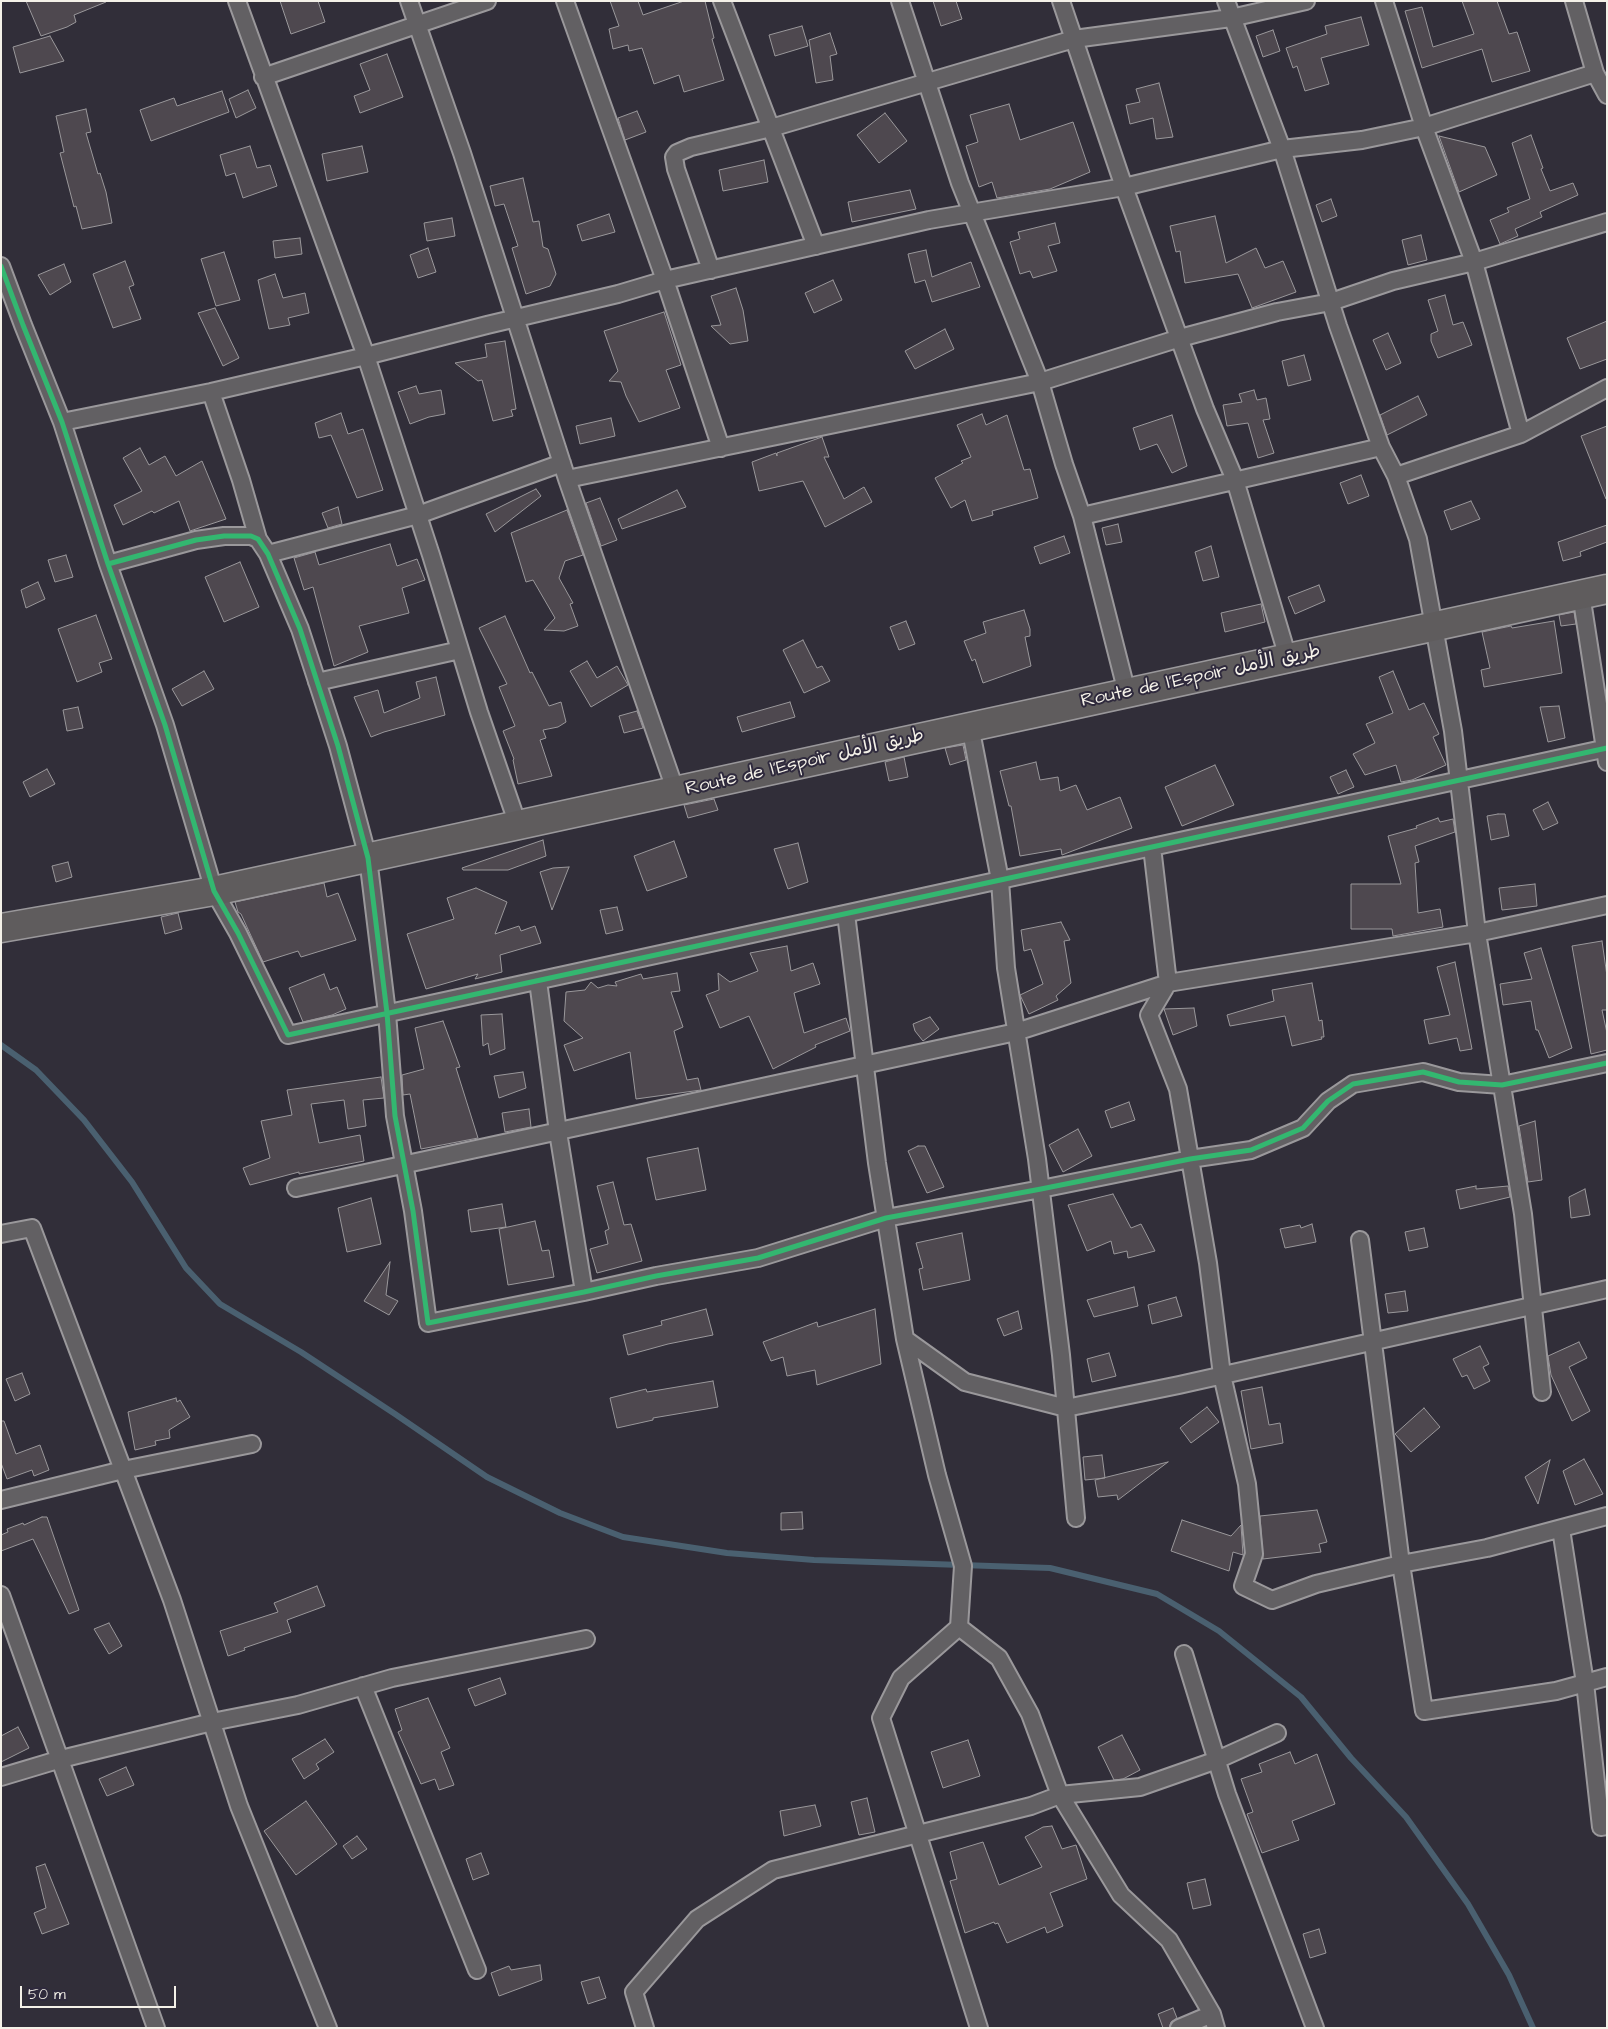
<!DOCTYPE html>
<meta charset="utf-8">
<style>
body{margin:0}
#map{position:relative;width:1608px;height:2029px;overflow:hidden;background:#312e39;font-family:"Architects Daughter",sans-serif}
canvas{display:block}
.frame{position:absolute;inset:0;border:2px solid #f4f1e8;pointer-events:none}
.scale{position:absolute;left:20px;top:1986px;width:156px;height:22px;box-sizing:border-box;border:2px solid #f4f1e8;border-top:0;padding-left:6px;font-size:15px;line-height:18px;white-space:nowrap;color:#f4f1e8;-webkit-text-stroke:4px #2f2a3d;paint-order:stroke}
</style>
<div id="map">
<canvas width="1608" height="2029"></canvas>
<div class="frame"></div>
<div class="scale">50 m</div>
</div>
<script>
const c = document.querySelector('canvas').getContext('2d');
c.lineJoin = 'round';
function toPath(rows) {
  const path = new Path2D();
  for (const r of rows) {
    path.moveTo(r[0], r[1]);
    for (let i = 2; i < r.length; i += 2) path.lineTo(r[i], r[i + 1]);
  }
  return path;
}
function trace(path, color, width, dash) {
  c.strokeStyle = color;
  c.lineWidth = width;
  c.lineCap = dash ? 'butt' : 'round';
  c.setLineDash(dash || []);
  c.stroke(path);
}
function fillPath(path, color) {
  c.fillStyle = color;
  c.fill(path, 'evenodd');
}
function write(font, color, halo, rows, align = 'center') {
  c.font = font + ' "Architects Daughter","Playpen Sans Arabic",sans-serif';
  c.lineWidth = 4;
  c.setLineDash([]);
  c.textBaseline = 'middle';
  c.strokeStyle = halo;
  c.fillStyle = color;
  for (const [text, x, y, turn = 0] of rows) {
    c.save();
    c.translate(x, y);
    c.rotate((+turn || 0) * Math.PI / 180);
    c.textAlign = isNaN(turn) ? turn : align;
    if (halo) c.strokeText(text, 0, 0);
    c.fillText(text, 0, 0);
    c.restore();
  }
}
const stream = toPath([
 [1,1045,36,1070,84,1120,132,1182,186,1268,220,1304,301,1352,395,1414,487,1477,560,1513,623,1537,727,1553,814,1560,1050,1568,1157,1594,1219,1631,1301,1697,1351,1758,1406,1817,1468,1904,1509,1975,1533,2028]
]);
const building = toPath([
 [26,1,106,1,106,2,74,15,76,22,67,27,41,36,26,1],
 [280,1,318,1,325,22,291,34,280,1],
 [610,1,638,1,643,15,684,1,705,1,714,38,712,39,724,80,684,92,679,75,654,84,642,48,629,51,628,45,613,49,609,29,619,26,610,1],
 [933,1,956,1,962,19,941,26,933,1],
 [1462,1,1497,1,1509,34,1517,32,1530,71,1492,82,1482,49,1422,68,1405,11,1422,7,1433,47,1474,34,1462,1],
 [1361,17,1369,45,1321,58,1329,84,1305,91,1297,66,1293,68,1286,48,1327,34,1325,26,1361,17],
 [802,26,808,46,775,56,769,35,802,26],
 [1273,30,1280,51,1263,57,1256,36,1273,30],
 [830,33,837,54,830,56,833,80,816,83,809,40,830,33],
 [50,36,64,61,20,73,13,47,50,36],
 [387,54,403,97,360,113,354,96,370,90,360,64,387,54],
 [1159,83,1173,137,1156,139,1153,118,1130,124,1126,105,1140,102,1136,89,1159,83],
 [248,90,256,108,236,118,229,99,248,90],
 [222,91,229,112,151,141,140,110,174,98,177,106,222,91],
 [1009,104,1020,140,1073,122,1090,172,1050,189,997,198,992,182,979,187,966,146,978,142,970,115,1009,104],
 [86,109,91,132,86,133,98,174,100,173,106,192,112,223,82,229,76,206,74,207,60,153,64,152,56,116,86,109],
 [637,111,646,132,625,140,618,118,637,111],
 [885,113,907,141,879,163,857,135,885,113],
 [1531,135,1543,168,1541,169,1550,191,1573,183,1578,195,1540,212,1542,217,1515,229,1518,236,1500,244,1490,220,1509,212,1507,208,1530,199,1512,143,1531,135],
 [1439,136,1485,147,1497,175,1459,192,1439,136],
 [250,146,257,168,270,165,277,186,243,198,235,173,226,176,220,155,250,146],
 [362,146,368,172,327,181,322,154,362,146],
 [764,160,768,182,723,191,719,170,764,160],
 [523,178,533,222,539,221,543,247,548,249,556,274,550,286,526,294,512,248,518,246,504,204,495,206,490,186,523,178],
 [910,190,916,209,852,222,848,202,910,190],
 [1331,199,1337,216,1322,222,1316,205,1331,199],
 [609,214,615,232,582,241,577,225,609,214],
 [1215,216,1226,263,1256,248,1265,268,1283,261,1296,292,1252,308,1238,274,1185,283,1180,251,1176,252,1170,226,1215,216],
 [452,218,455,236,427,241,424,223,452,218],
 [1055,223,1060,243,1048,246,1057,271,1033,278,1030,271,1020,274,1010,242,1020,239,1018,232,1055,223],
 [1421,235,1427,260,1408,265,1402,240,1421,235],
 [300,238,302,254,275,258,273,241,300,238],
 [428,248,436,272,418,278,410,255,428,248],
 [926,250,932,277,971,262,980,287,932,302,925,280,915,283,908,254,926,250],
 [224,252,240,300,216,306,201,259,224,252],
 [125,261,134,285,129,287,141,319,113,328,93,274,125,261],
 [64,264,71,282,50,295,38,275,64,264],
 [275,274,283,298,305,293,309,313,288,318,290,325,269,329,258,280,275,274],
 [833,280,842,300,814,313,805,293,833,280],
 [736,288,743,310,748,341,730,344,711,326,721,325,711,296,736,288],
 [1445,295,1453,325,1463,322,1472,345,1438,358,1431,341,1431,334,1438,331,1428,300,1445,295],
 [215,308,239,358,223,366,198,313,215,308],
 [664,312,681,365,666,370,680,408,639,422,626,396,621,382,609,381,618,371,604,331,664,312],
 [1607,321,1607,359,1580,369,1567,338,1607,321],
 [945,329,954,349,915,369,905,351,945,329],
 [1388,333,1401,363,1386,370,1373,340,1388,333],
 [505,341,516,409,511,410,513,416,493,421,482,380,478,381,455,363,487,357,485,344,505,341],
 [1304,355,1311,380,1288,386,1282,361,1304,355],
 [416,386,419,394,441,390,445,414,429,417,410,424,398,392,416,386],
 [1254,390,1257,400,1266,398,1270,419,1263,420,1274,453,1258,458,1248,423,1227,426,1223,405,1242,402,1239,394,1254,390],
 [1418,396,1427,415,1387,435,1380,415,1418,396],
 [341,413,348,434,363,429,383,490,357,498,331,435,319,438,315,423,341,413],
 [982,414,986,425,1007,415,1024,470,1030,469,1038,498,992,511,993,515,972,521,965,500,951,508,935,478,963,463,961,461,971,457,957,425,982,414],
 [1172,415,1187,466,1172,473,1157,444,1140,450,1133,428,1172,415],
 [611,418,615,436,580,444,576,426,611,418],
 [1607,426,1607,499,1606,499,1581,436,1607,426],
 [822,437,829,457,824,457,844,499,864,487,872,502,825,527,803,481,759,491,752,462,776,453,777,456,777,453,822,437],
 [140,448,149,465,165,456,176,476,202,461,226,519,190,531,179,501,154,513,152,511,123,525,114,505,142,491,123,458,140,448],
 [1361,475,1369,496,1348,504,1340,483,1361,475],
 [536,489,541,496,495,532,486,514,536,489],
 [677,490,686,507,622,529,618,519,677,490],
 [600,498,617,540,601,546,586,503,600,498],
 [1471,501,1480,519,1451,530,1444,511,1471,501],
 [338,507,342,524,328,528,322,513,338,507],
 [567,510,583,555,565,561,559,578,573,603,570,604,578,626,564,631,544,630,555,618,533,580,526,582,511,533,567,510],
 [1118,524,1122,542,1106,545,1102,528,1118,524],
 [1607,525,1607,542,1580,552,1581,556,1563,561,1558,542,1607,525],
 [1064,536,1070,553,1040,564,1034,547,1064,536],
 [390,544,397,566,417,559,425,580,402,588,409,613,359,626,368,652,334,666,313,587,304,590,294,558,315,552,319,565,390,544],
 [1211,546,1219,577,1203,581,1195,552,1211,546],
 [66,555,73,577,55,582,48,560,66,555],
 [240,562,259,607,224,622,205,577,240,562],
 [38,582,45,599,26,608,21,590,38,582],
 [1319,585,1325,601,1295,614,1288,597,1319,585],
 [1261,604,1265,622,1225,632,1221,613,1261,604],
 [1024,610,1030,629,1030,636,1025,637,1031,666,983,683,975,659,972,661,964,641,986,633,983,622,1024,610],
 [1574,612,1576,624,1561,626,1559,615,1574,612],
 [96,615,112,659,99,663,102,672,77,682,58,629,96,615],
 [505,616,530,673,532,672,549,706,561,702,566,722,558,727,543,730,546,738,540,740,552,776,518,784,513,760,514,759,503,731,515,726,499,687,507,684,479,628,505,616],
 [906,621,915,644,899,650,890,627,906,621],
 [1554,621,1562,673,1484,687,1481,670,1490,668,1482,632,1511,626,1512,628,1554,621],
 [803,640,817,668,822,666,830,681,804,693,783,650,803,640],
 [587,661,597,678,617,666,628,685,591,707,570,671,587,661],
 [204,671,214,689,182,706,172,689,204,671],
 [1393,671,1409,710,1424,703,1439,734,1433,737,1446,765,1412,780,1401,782,1396,765,1365,775,1353,754,1375,743,1366,724,1393,713,1379,677,1393,671],
 [436,677,445,715,384,732,371,737,354,697,378,690,384,713,420,698,416,682,436,677],
 [790,702,795,717,742,732,737,717,790,702],
 [1559,706,1565,738,1548,742,1540,707,1559,706],
 [78,707,83,728,67,731,63,710,78,707],
 [637,711,643,728,624,733,619,716,637,711],
 [963,745,966,760,950,765,945,748,963,745],
 [904,757,908,777,889,781,885,762,904,757],
 [1036,762,1040,780,1058,777,1060,791,1076,785,1087,810,1120,797,1132,828,1062,855,1061,849,1020,856,1011,806,1009,806,1000,771,1036,762],
 [1215,765,1234,805,1182,826,1165,787,1215,765],
 [47,769,55,784,30,797,23,782,47,769],
 [1346,770,1354,787,1338,794,1330,777,1346,770],
 [714,799,718,810,688,818,684,805,714,799],
 [1548,802,1558,823,1543,830,1533,810,1548,802],
 [1498,814,1505,814,1509,836,1491,840,1487,816,1498,814],
 [1438,818,1440,822,1453,819,1455,832,1415,846,1419,862,1415,863,1418,913,1440,909,1443,927,1393,936,1392,929,1351,929,1351,884,1401,884,1388,836,1417,828,1416,826,1438,818],
 [543,840,546,856,508,870,463,870,462,868,543,840],
 [674,841,687,877,647,891,634,856,674,841],
 [798,843,808,882,788,889,774,849,798,843],
 [68,862,72,877,56,882,52,866,68,862],
 [569,867,552,910,540,872,553,868,569,867],
 [324,883,327,897,338,893,356,940,301,957,298,951,263,962,241,914,238,912,235,902,324,883],
 [1535,884,1537,906,1502,910,1499,888,1535,884],
 [476,888,507,902,495,934,519,926,521,931,535,926,541,943,500,955,502,972,475,979,478,974,426,989,407,934,454,919,447,898,476,888],
 [617,907,623,930,606,934,600,910,617,907],
 [178,913,182,929,165,934,161,917,178,913],
 [1061,922,1070,940,1064,941,1071,983,1056,996,1058,1000,1029,1014,1020,995,1043,984,1031,949,1024,951,1021,930,1061,922],
 [1602,941,1607,976,1607,1010,1602,1010,1607,1033,1607,1050,1591,1054,1572,946,1602,941],
 [787,946,791,971,813,963,820,984,794,993,804,1033,846,1018,850,1031,815,1045,816,1047,773,1069,749,1016,720,1028,706,995,719,990,718,973,730,982,758,971,750,953,787,946],
 [1541,948,1572,1048,1549,1058,1538,1030,1536,1030,1531,1001,1503,1005,1500,984,1532,979,1524,953,1541,948],
 [1455,962,1472,1049,1460,1051,1457,1038,1429,1044,1424,1020,1450,1015,1437,967,1455,962],
 [677,973,680,991,671,992,683,1027,674,1031,687,1080,698,1078,701,1090,636,1099,630,1052,574,1071,564,1045,583,1038,564,1021,566,992,585,990,591,982,598,988,608,985,617,986,615,982,641,974,643,979,677,973],
 [324,974,330,990,337,987,346,1009,332,1015,303,1022,289,988,324,974],
 [1312,983,1319,1021,1322,1020,1324,1037,1321,1037,1322,1039,1292,1046,1285,1016,1230,1026,1227,1015,1274,1001,1272,990,1312,983],
 [1194,1008,1197,1026,1173,1035,1164,1009,1194,1008],
 [502,1014,505,1049,490,1055,488,1043,483,1046,481,1015,502,1014],
 [930,1017,939,1029,923,1041,915,1031,913,1024,930,1017],
 [443,1021,460,1067,456,1068,478,1138,421,1149,410,1094,403,1095,402,1075,424,1069,415,1028,443,1021],
 [523,1072,526,1088,499,1098,494,1076,523,1072],
 [381,1077,384,1098,363,1100,366,1126,348,1129,344,1100,311,1104,319,1143,360,1135,364,1161,299,1174,299,1172,250,1185,243,1168,270,1158,261,1121,292,1115,287,1090,381,1077],
 [1129,1102,1135,1120,1111,1128,1105,1111,1129,1102],
 [529,1109,531,1127,505,1132,502,1113,529,1109],
 [1535,1121,1542,1180,1528,1182,1519,1126,1535,1121],
 [1078,1129,1092,1156,1063,1172,1049,1145,1078,1129],
 [918,1146,925,1146,944,1187,927,1193,908,1151,918,1146],
 [698,1148,706,1190,656,1200,647,1158,698,1148],
 [613,1182,624,1225,631,1224,642,1261,597,1273,590,1249,608,1244,605,1231,609,1229,597,1186,613,1182],
 [1476,1186,1476,1189,1508,1186,1510,1197,1460,1209,1456,1190,1476,1186],
 [1585,1189,1590,1215,1571,1218,1569,1197,1585,1189],
 [1113,1194,1131,1228,1141,1224,1155,1251,1128,1258,1127,1251,1114,1254,1111,1241,1087,1251,1068,1205,1113,1194],
 [371,1198,381,1244,347,1252,338,1208,371,1198],
 [502,1204,506,1227,471,1232,468,1210,502,1204],
 [535,1221,542,1251,549,1250,554,1277,508,1285,499,1229,535,1221],
 [1312,1224,1316,1242,1285,1248,1280,1229,1300,1225,1301,1228,1312,1224],
 [1424,1228,1428,1247,1409,1251,1405,1232,1424,1228],
 [962,1233,970,1280,923,1290,919,1269,923,1268,916,1243,962,1233],
 [390,1262,386,1295,398,1301,389,1315,364,1301,390,1262],
 [1134,1287,1138,1306,1094,1317,1087,1300,1134,1287],
 [1405,1291,1408,1311,1388,1313,1385,1294,1405,1291],
 [1176,1297,1182,1316,1152,1324,1148,1305,1176,1297],
 [706,1309,713,1335,668,1344,628,1355,623,1335,662,1325,661,1321,706,1309],
 [875,1309,881,1364,817,1385,815,1370,787,1376,783,1357,771,1361,763,1342,817,1322,818,1327,875,1309],
 [1018,1311,1022,1329,1004,1336,997,1319,1018,1311],
 [1579,1342,1587,1358,1569,1367,1590,1411,1572,1421,1551,1375,1548,1356,1579,1342],
 [1480,1346,1489,1364,1483,1367,1490,1381,1474,1389,1467,1375,1462,1377,1453,1359,1480,1346],
 [1109,1353,1116,1376,1092,1382,1087,1359,1109,1353],
 [22,1373,30,1394,15,1401,6,1379,22,1373],
 [713,1381,718,1407,653,1418,653,1420,617,1428,610,1398,646,1389,647,1392,713,1381],
 [1262,1387,1269,1425,1280,1423,1283,1443,1251,1449,1241,1391,1262,1387],
 [176,1398,177,1402,180,1400,190,1417,169,1430,170,1438,155,1441,156,1445,135,1450,128,1412,176,1398],
 [1207,1407,1219,1422,1191,1443,1180,1428,1207,1407],
 [1424,1408,1440,1427,1411,1452,1395,1434,1424,1408],
 [1,1421,4,1421,16,1454,40,1445,49,1470,34,1476,32,1470,7,1479,1,1463,1,1421],
 [1102,1455,1105,1478,1085,1480,1083,1457,1102,1455],
 [1584,1459,1603,1494,1575,1505,1563,1471,1584,1459],
 [1550,1460,1538,1504,1525,1477,1550,1460],
 [1168,1462,1118,1500,1117,1495,1098,1497,1095,1480,1168,1462],
 [1317,1510,1327,1542,1319,1544,1321,1552,1263,1559,1260,1516,1317,1510],
 [802,1512,803,1529,781,1530,781,1513,802,1512],
 [42,1517,47,1517,79,1610,69,1614,33,1539,1,1551,1,1535,8,1532,7,1529,23,1523,24,1525,42,1517],
 [1182,1520,1231,1536,1241,1525,1243,1555,1233,1552,1229,1571,1171,1551,1182,1520],
 [317,1586,325,1606,287,1620,291,1632,244,1648,245,1650,228,1656,220,1631,278,1612,274,1603,317,1586],
 [109,1623,122,1646,109,1654,94,1629,109,1623],
 [500,1678,506,1694,475,1706,468,1689,500,1678],
 [428,1698,450,1748,441,1752,454,1785,439,1790,435,1779,421,1784,398,1732,402,1730,395,1709,428,1698],
 [18,1727,29,1748,1,1762,1,1736,18,1727],
 [1122,1735,1140,1770,1123,1779,1114,1780,1098,1747,1122,1735],
 [325,1739,334,1752,316,1764,319,1769,304,1779,292,1759,325,1739],
 [968,1740,980,1776,943,1788,931,1752,968,1740],
 [1290,1752,1295,1764,1317,1754,1335,1804,1292,1821,1299,1840,1262,1853,1247,1814,1253,1812,1241,1779,1262,1772,1259,1764,1290,1752],
 [126,1767,134,1785,107,1796,99,1779,126,1767],
 [867,1798,875,1832,859,1835,851,1802,867,1798],
 [306,1801,337,1844,296,1875,264,1831,306,1801],
 [815,1805,821,1826,784,1836,780,1811,815,1805],
 [1052,1826,1062,1849,1076,1845,1087,1879,1050,1893,1063,1926,1047,1933,1045,1927,1007,1943,998,1923,995,1924,994,1922,965,1933,950,1881,957,1879,950,1852,983,1842,999,1885,1042,1867,1025,1837,1043,1827,1052,1826],
 [357,1836,367,1849,352,1859,343,1846,357,1836],
 [481,1853,489,1874,473,1880,466,1859,481,1853],
 [45,1864,69,1924,42,1934,34,1913,46,1908,36,1867,45,1864],
 [1205,1879,1211,1905,1193,1909,1187,1883,1205,1879],
 [1319,1929,1326,1953,1310,1958,1303,1934,1319,1929],
 [540,1965,542,1980,499,1996,491,1973,509,1966,511,1970,540,1965],
 [599,1977,606,1998,588,2004,581,1982,599,1977],
 [1173,2008,1177,2018,1171,2022,1169,2028,1163,2028,1158,2014,1173,2008]
]);
const minor = toPath([
 [237,1,366,356,431,555,479,712,518,825],
 [409,1,462,153,567,479,676,792],
 [565,1,665,280,721,448],
 [722,1,816,246],
 [900,1,960,183,1040,382,1064,464,1082,516,1127,693],
 [1061,1,1124,187,1205,409,1235,480,1288,658],
 [1226,1,1282,149,1338,326,1381,447,1396,476,1418,539,1453,731,1477,933,1523,1214,1542,1392],
 [1384,1,1424,127,1474,262,1521,434],
 [1574,1,1595,73,1607,95],
 [263,77,487,1],
 [1,266,23,325,62,422,108,564,165,725,214,891,238,933,288,1035,1607,748],
 [711,270,676,169,674,157,677,153,691,147,771,128,1074,39,1231,18,1306,1],
 [211,392,241,480,258,539],
 [62,422,211,392,366,356,487,325,618,294,665,280,929,220,1124,187,1282,149,1362,140,1424,127,1595,73],
 [1396,476,1521,434,1607,388],
 [567,479,1040,382,1180,338,1277,312,1331,302,1393,281,1474,262,1607,222],
 [1082,516,1381,447],
 [268,554,418,515,562,463],
 [108,564,196,540,224,536,251,536,258,539,268,554,300,629,338,746,368,858,387,1013,395,1116,413,1211,428,1323,584,1292,656,1276,758,1258,886,1218,1041,1189,1190,1159,1251,1150,1303,1128,1328,1101,1353,1084,1423,1072,1459,1082,1502,1085,1607,1063],
 [1581,594,1607,762],
 [317,682,460,650],
 [970,726,1000,880,1006,968,1037,1159,1061,1355,1076,1518],
 [1152,847,1168,983,1149,1015,1178,1089,1208,1263,1222,1375,1247,1484,1254,1554,1243,1586,1272,1600,1316,1584,1401,1564,1487,1548,1607,1516],
 [846,914,877,1163,905,1339,937,1475,963,1566,959,1627,901,1678,881,1718,979,2028],
 [538,981,558,1132,584,1292],
 [296,1188,1016,1032,1168,983,1477,933,1607,905],
 [1,1234,32,1228,172,1600,239,1806,328,2028],
 [1360,1240,1401,1564,1424,1711,1556,1691,1607,1677],
 [905,1339,965,1382,1066,1408,1179,1385,1607,1289],
 [1,1500,123,1470,252,1444],
 [1561,1529,1585,1683,1601,1827,1607,1826],
 [1,1595,156,2028],
 [959,1627,999,1658,1030,1714,1060,1795,1121,1895,1169,1940,1212,2014,1216,2028],
 [1184,1654,1227,1794,1315,2028],
 [363,1686,477,1970],
 [1,1777,61,1759,212,1722,298,1705,392,1678,586,1639],
 [645,2028,634,1992,697,1919,773,1870,1031,1806,1060,1795,1140,1787,1217,1760,1277,1733],
 [1179,2028,1212,2014]
]);
const trunk = toPath([
 [1,928,214,891,1607,589]
]);
const cycleway = toPath([
 [1,266,23,325,62,422,108,564,165,725,214,891,238,933,288,1035,1607,748],
 [108,564,196,540,224,536,251,536,258,539,268,554,300,629,338,746,368,858,387,1013,395,1116,413,1211,428,1323,584,1292,656,1276,758,1258,886,1218,1041,1189,1190,1159,1251,1150,1303,1128,1328,1101,1353,1084,1423,1072,1459,1082,1502,1085,1607,1063]
]);
const streetNames = [
 ["Route de l’Espoir طريق الأمل",1201,677,-12],
 ["Route de l’Espoir طريق الأمل",805,763,-13]
];
trace(stream, '#4a6070', 6);
fillPath(building, '#4e484f');
trace(building, '#9a989b', 1);
trace(minor, '#9a989b', 20);
trace(trunk, '#9a989b', 31);
trace(minor, '#626063', 16);
trace(trunk, '#5f5c5d', 28);
trace(cycleway, '#33b770', 5);
write('19px', '#f4f1e8', '#2f2a3d', streetNames);
</script>
